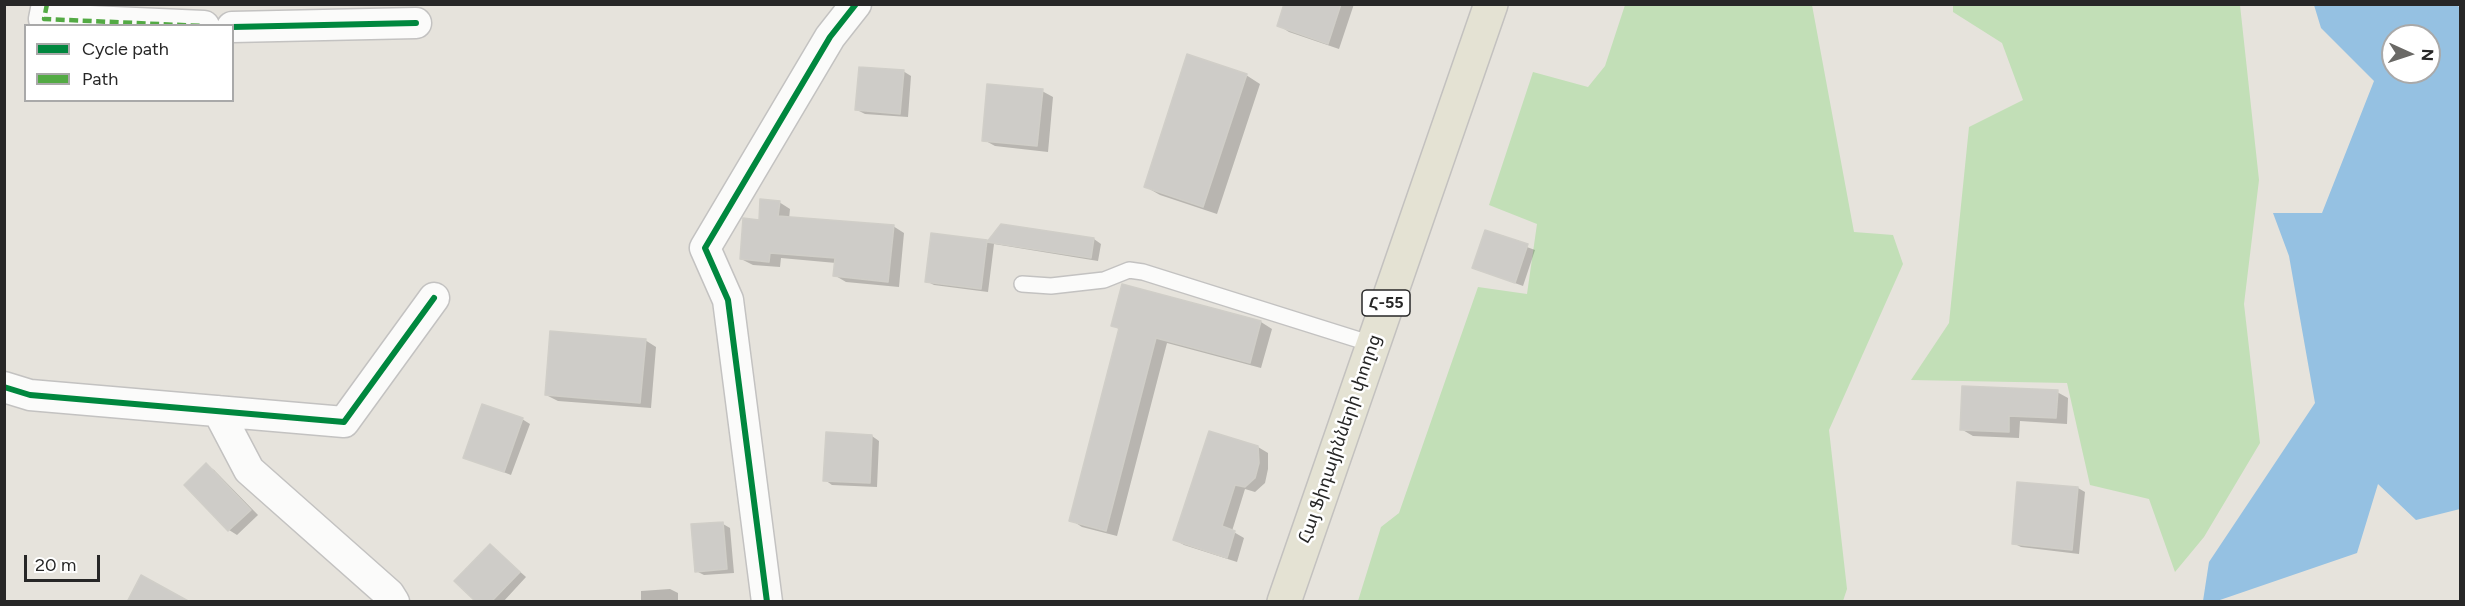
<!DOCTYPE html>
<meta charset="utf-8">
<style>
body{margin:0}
#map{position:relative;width:2465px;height:606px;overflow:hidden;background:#e6e3dc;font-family:Figtree,sans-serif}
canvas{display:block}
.frame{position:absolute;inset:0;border:6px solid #272727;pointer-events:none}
.legend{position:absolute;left:24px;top:24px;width:210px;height:78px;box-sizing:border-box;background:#fff;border:2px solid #a9a9a9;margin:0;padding:8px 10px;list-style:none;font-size:18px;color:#272727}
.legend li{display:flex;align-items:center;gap:12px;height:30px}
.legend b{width:30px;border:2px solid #a9a9a9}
.north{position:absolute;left:2381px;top:24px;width:60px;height:60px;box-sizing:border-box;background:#fff;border:2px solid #a9a9a9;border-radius:50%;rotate:93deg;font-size:16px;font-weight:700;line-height:24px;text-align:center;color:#272727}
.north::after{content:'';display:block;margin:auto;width:21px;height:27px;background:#6a6966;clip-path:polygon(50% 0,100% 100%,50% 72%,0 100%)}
.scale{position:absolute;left:24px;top:555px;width:76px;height:27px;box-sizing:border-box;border:3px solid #272727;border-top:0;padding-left:8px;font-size:18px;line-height:21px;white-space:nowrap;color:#272727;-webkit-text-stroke:4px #fff;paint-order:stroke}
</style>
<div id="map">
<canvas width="2465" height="606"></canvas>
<div class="frame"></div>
<ul class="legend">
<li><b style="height:8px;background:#00873e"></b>Cycle path</li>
<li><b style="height:8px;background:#53aa44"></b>Path</li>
</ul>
<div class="north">N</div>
<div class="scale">20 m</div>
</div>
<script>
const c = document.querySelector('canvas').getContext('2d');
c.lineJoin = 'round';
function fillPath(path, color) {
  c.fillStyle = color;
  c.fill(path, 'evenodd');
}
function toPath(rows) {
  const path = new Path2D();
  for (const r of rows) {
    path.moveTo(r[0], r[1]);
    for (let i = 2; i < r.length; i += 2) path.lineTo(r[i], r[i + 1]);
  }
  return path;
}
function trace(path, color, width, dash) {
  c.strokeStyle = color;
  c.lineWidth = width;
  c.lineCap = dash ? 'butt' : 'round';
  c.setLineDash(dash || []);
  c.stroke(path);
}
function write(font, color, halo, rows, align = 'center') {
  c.font = font + ' Figtree,"Noto Sans Armenian",sans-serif';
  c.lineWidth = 5;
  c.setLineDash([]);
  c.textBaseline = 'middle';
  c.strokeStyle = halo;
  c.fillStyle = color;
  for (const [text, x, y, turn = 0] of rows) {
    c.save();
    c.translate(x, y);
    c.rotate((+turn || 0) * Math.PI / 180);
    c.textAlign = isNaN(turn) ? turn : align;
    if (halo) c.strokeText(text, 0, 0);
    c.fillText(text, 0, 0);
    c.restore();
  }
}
const green = toPath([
 [1625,5,1812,5,1854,232,1893,235,1903,264,1829,430,1847,589,1843,601,1358,601,1381,527,1399,513,1478,287,1527,294,1537,224,1489,205,1533,72,1588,87,1605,66],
 [1953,5,2240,5,2259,180,2244,304,2260,443,2204,537,2175,572,2149,499,2090,485,2067,383,1911,380,1949,323,1969,127,2023,100,2002,43,1953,12]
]);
const water = toPath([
 [2314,5,2456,4,2460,8,2460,509,2416,520,2378,484,2357,553,2217,601,2203,601,2209,562,2315,403,2289,256,2273,213,2322,213,2374,81,2321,28],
 [2393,36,2429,36,2429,72,2393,72]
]);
const shadow = toPath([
 [1285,4,1354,4,1339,49,1289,32,1278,25],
 [903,71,911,76,908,117,865,114,857,110],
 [1246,75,1260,84,1217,214,1160,195,1146,187],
 [1042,91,1053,97,1048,152,995,146,984,140],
 [779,202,790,209,789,219,893,226,904,233,899,287,846,282,834,275,836,263,781,258,780,267,753,265,741,259,760,221],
 [1002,225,1094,239,1101,244,1098,261,994,244,988,292,934,285,926,281,986,241,989,243],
 [1486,232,1535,250,1523,286,1474,268],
 [1261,322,1272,329,1261,368,1167,343,1117,536,1082,527,1071,520,1120,330,1113,325],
 [645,340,656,347,651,408,558,401,546,395],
 [2057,392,2068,398,2067,424,2020,421,2019,438,1973,436,1961,429],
 [522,419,530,424,511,475,465,457],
 [872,436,879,441,877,487,832,485,825,480],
 [1258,447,1268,453,1268,469,1265,483,1255,492,1245,489,1232,531,1244,538,1237,562,1184,545,1175,540],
 [207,465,214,470,258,515,237,535,229,530,186,485],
 [2078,488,2085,492,2079,554,2021,547,2013,543],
 [723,524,730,528,734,573,704,575,696,571],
 [490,545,526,577,503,602,478,602],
 [670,589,678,593,678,602,641,602,641,591]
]);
const building = toPath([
 [1284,4,1341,4,1328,44,1277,26,1284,4],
 [1187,54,1247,74,1203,207,1144,187,1187,54],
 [859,67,904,70,900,114,855,110,859,67],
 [987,84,1043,89,1037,146,982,141,987,84],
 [760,199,780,201,778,216,894,225,888,282,833,276,835,258,770,253,769,262,740,259,743,218,759,220,760,199],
 [1001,224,1094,238,1091,258,987,242,1001,224],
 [1485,230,1528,244,1515,283,1472,268,1485,230],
 [931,233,987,240,981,289,925,282,931,233],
 [1122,284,1261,321,1250,363,1156,338,1106,531,1069,521,1119,328,1111,326,1122,284],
 [550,331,646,339,640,403,545,395,550,331],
 [1962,386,2058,390,2056,418,2009,416,2009,432,1960,430,1962,386],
 [482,404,523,418,504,472,463,458,482,404],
 [1209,431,1258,446,1259,463,1255,478,1245,487,1235,485,1222,526,1235,531,1227,558,1173,540,1209,431],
 [826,432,872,435,870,483,823,481,826,432],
 [206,463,251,510,228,531,184,485,206,463],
 [2017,482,2078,487,2072,550,2012,544,2017,482],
 [723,522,727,569,695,572,691,524,723,522],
 [490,544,520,572,491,602,476,602,454,581,490,544],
 [141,575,190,602,127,602,141,575]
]);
const lane = toPath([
 [1022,284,1051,286,1104,280,1129,270,1143,272,1372,344]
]);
const street = toPath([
 [47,4,44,19,204,26],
 [232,27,416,23],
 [4,387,30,395,344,422,434,298],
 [218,411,249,470,389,594,394,602],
 [767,602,728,300,705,248,830,37,856,4]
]);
const primary = toPath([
 [1284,602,1491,4]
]);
const quiet = toPath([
 [47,4,44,19,204,26]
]);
const cycleway = toPath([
 [232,27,416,23],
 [4,387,30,395,344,422,434,298],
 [767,602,728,300,705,248,830,37,856,4]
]);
const shields = [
 [1386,303,48]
];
const shieldNames = [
 ["Հ-55",1386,303]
];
const streetNames = [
 ["Հայ Ֆիդայինների փողոց",1340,439,-71]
];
fillPath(green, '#c2dfb7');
fillPath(water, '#95c1e2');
fillPath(shadow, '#0003');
fillPath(building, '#ceccc8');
trace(building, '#d0cec8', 1.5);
trace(lane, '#c3c2c1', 18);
trace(street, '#c3c2c1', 33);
trace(primary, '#c3c1bf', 36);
trace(lane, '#fbfbfa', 15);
trace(street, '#fbfbfa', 30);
trace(primary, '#e4e2d3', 33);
trace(quiet, '#53aa44', 4.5, [9, 4.5]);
trace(cycleway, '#00873e', 6);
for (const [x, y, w] of shields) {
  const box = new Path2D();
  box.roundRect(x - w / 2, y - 13, w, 26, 4.5);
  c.fillStyle = '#fff';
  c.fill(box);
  trace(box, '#272727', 1.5);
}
write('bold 16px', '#272727', null, shieldNames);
write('18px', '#272727', '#fff', streetNames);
</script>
